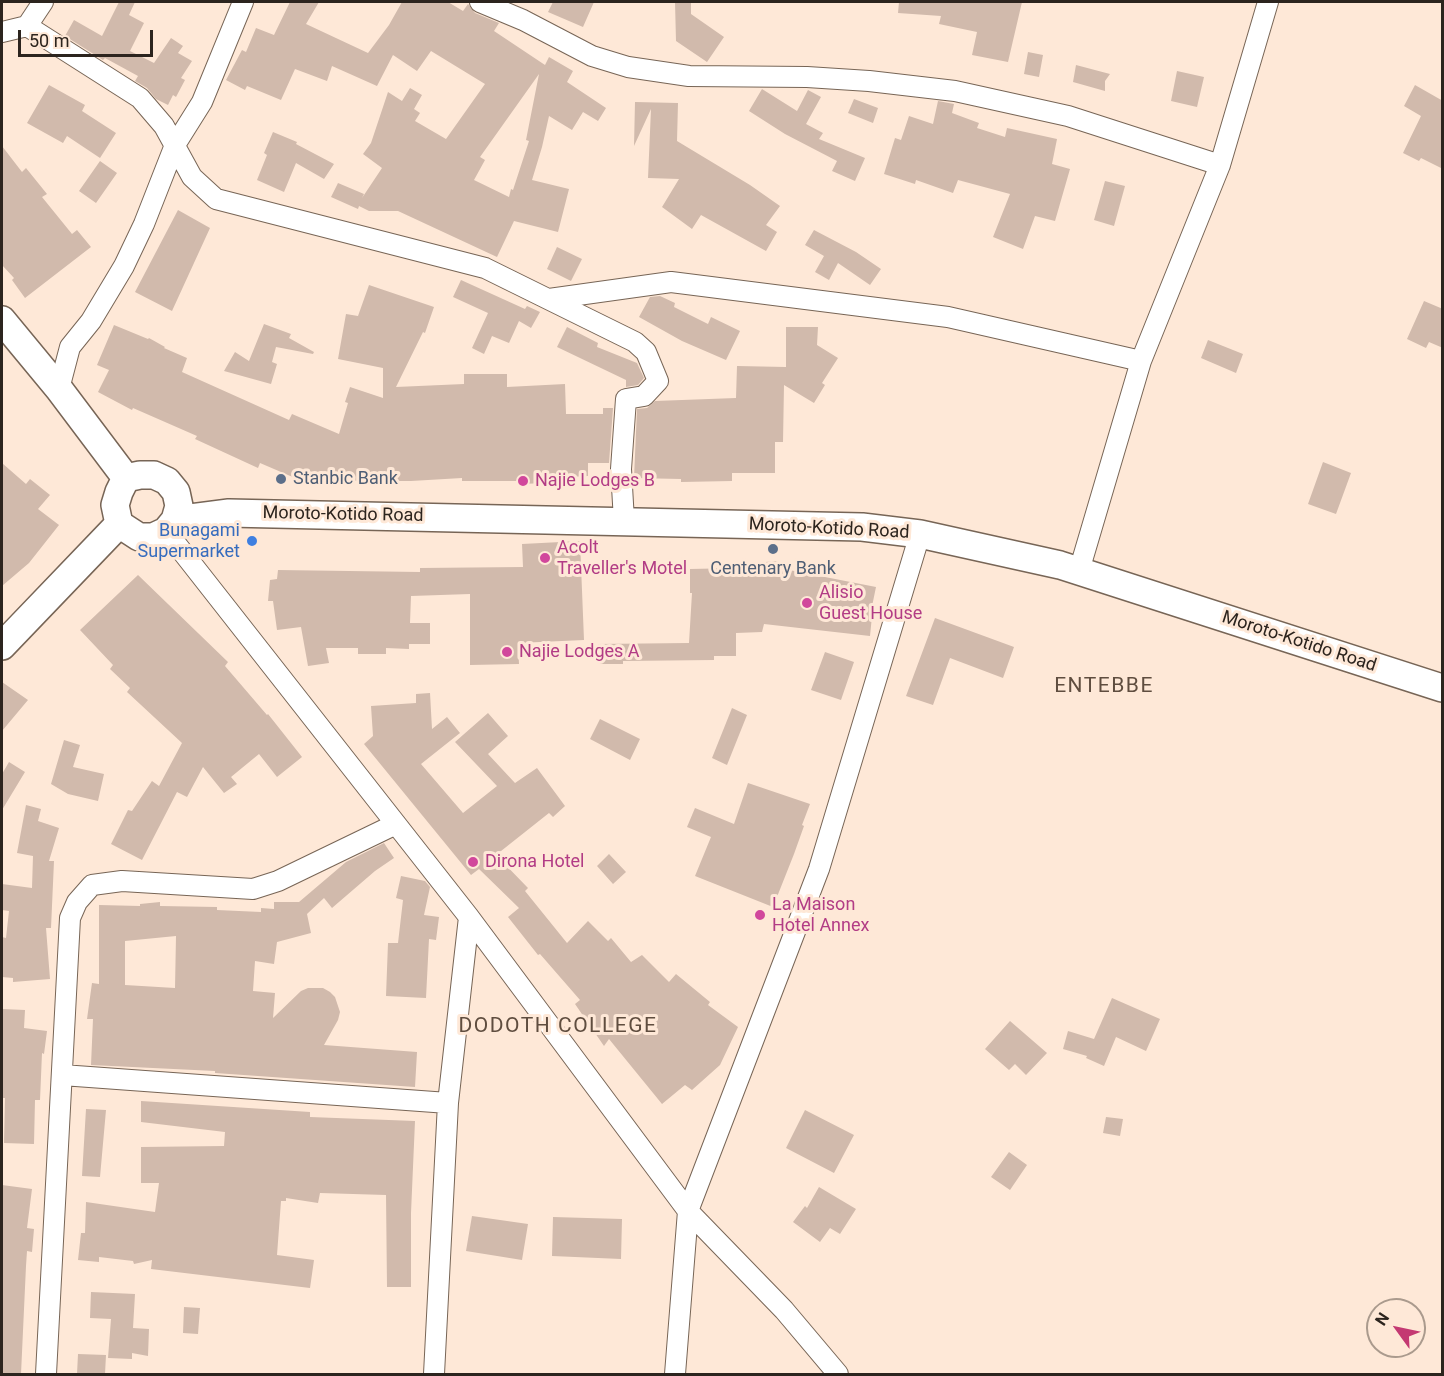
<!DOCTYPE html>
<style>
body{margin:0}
#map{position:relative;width:1444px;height:1376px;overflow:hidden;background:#fee8d7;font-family:Roboto,sans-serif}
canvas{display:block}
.frame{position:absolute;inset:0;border:3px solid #2c241e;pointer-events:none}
.north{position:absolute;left:1366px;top:1298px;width:60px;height:60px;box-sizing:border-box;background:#fee8d7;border:2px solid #aa9a8d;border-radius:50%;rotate:303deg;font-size:16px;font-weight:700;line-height:24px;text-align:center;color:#2c241e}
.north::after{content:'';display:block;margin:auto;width:21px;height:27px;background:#c43972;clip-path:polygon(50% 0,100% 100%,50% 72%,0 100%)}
.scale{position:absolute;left:18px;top:30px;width:135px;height:27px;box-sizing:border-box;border:3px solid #2c241e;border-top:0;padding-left:8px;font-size:18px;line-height:21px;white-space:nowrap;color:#2c241e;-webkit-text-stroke:4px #fee8d7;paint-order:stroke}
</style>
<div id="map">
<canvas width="1444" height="1376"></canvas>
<div class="frame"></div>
<div class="north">N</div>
<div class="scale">50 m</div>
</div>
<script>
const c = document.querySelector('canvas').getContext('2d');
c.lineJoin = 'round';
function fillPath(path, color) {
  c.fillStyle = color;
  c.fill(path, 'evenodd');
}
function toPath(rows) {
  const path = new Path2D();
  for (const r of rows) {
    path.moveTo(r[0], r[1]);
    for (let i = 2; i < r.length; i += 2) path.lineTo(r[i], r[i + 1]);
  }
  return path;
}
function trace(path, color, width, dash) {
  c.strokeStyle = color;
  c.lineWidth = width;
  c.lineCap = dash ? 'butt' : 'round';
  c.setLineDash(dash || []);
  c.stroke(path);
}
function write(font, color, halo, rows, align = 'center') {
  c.font = font + ' Roboto,sans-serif';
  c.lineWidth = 6;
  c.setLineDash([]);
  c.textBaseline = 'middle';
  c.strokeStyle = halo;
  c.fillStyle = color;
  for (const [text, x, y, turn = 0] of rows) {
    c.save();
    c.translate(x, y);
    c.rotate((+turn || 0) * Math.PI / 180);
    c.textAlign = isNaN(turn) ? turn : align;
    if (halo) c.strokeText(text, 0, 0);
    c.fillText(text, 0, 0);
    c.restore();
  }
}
const building = toPath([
 [119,2,135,2,129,15,144,23,130,51,154,63,171,38,183,46,178,53,192,61,181,78,185,80,176,97,173,95,168,105,156,99,147,88,135,81,138,76,105,58,103,60,65,36,74,20,102,36],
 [290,2,319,2,306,24,368,53,389,25,402,2,448,2,463,11,468,4,475,13,499,23,494,31,545,65,549,57,573,71,567,82,606,108,598,121,583,112,572,130,549,116,542,147,532,180,569,189,558,232,514,221,497,257,398,211,369,211,359,206,358,209,331,197,338,183,364,194,362,198,382,168,363,154,371,143,388,92,402,101,410,88,422,95,414,109,420,113,415,121,446,139,485,84,431,51,417,71,393,55,377,86,332,66,327,81,295,69,281,100,247,86,245,90,226,80,242,50,246,52,256,28,274,35],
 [539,74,526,140,529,141,513,190,511,189,509,197,474,180,485,160,480,157],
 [553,2,594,2,583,27,548,12],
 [675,2,691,2,691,14,724,37,707,62,676,41],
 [899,2,1022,2,1008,62,972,55,977,32,939,24,941,16,898,13],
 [1028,52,1043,55,1039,77,1024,74],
 [1076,65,1110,74,1105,81,1105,91,1073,82],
 [1177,71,1204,77,1197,107,1171,101],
 [49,85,85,105,82,111,116,133,100,158,67,136,63,143,27,123],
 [1415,85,1443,101,1443,169,1421,158,1419,161,1403,153,1421,116,1404,106],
 [762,89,797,111,808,90,821,97,806,124,823,133,819,139,865,158,855,181,832,171,837,161,785,134,749,111],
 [854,99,878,108,873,123,848,113],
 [938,101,954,104,952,113,979,123,977,128,1005,137,1007,128,1057,139,1052,164,1070,169,1055,221,1035,216,1023,249,993,237,1010,194,958,180,953,193,916,180,915,184,884,174,895,138,901,140,909,116,933,124],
 [635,102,678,103,677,141,750,185,780,206,766,225,777,232,766,251,701,215,692,229,662,207,679,179,648,178,651,109,634,146],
 [273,132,297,142,296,144,334,164,324,179,296,163,284,192,257,180,267,155,264,153],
 [2,146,22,172,26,168,47,194,42,197,72,234,77,230,91,247,25,298,12,280,14,278,2,265],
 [100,161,117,173,96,203,79,191],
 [1105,181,1125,186,1114,226,1094,220],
 [178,210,210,228,172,311,135,292],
 [814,230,856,252,881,269,870,285,838,263,829,280,815,272,824,256,805,245],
 [557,247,582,259,571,281,547,269],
 [461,280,525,309,527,306,540,312,531,328,519,321,509,343,492,336,484,354,472,348,488,313,453,297],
 [369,285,434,307,425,333,423,332,396,387,464,384,464,374,507,374,507,387,565,384,566,414,603,414,603,408,613,408,609,463,588,463,588,476,569,477,569,482,522,484,522,481,462,481,462,478,411,481,302,481,260,463,258,468,195,439,197,436,133,408,132,410,98,392,109,370,97,365,114,325,148,339,149,338,165,347,164,348,187,358,182,372,289,420,292,414,339,434,348,403,345,402,350,387,383,398,383,368,338,359,346,314,358,316],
 [660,296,675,303,674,307,708,324,711,317,740,331,726,360,682,341,639,317,650,297],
 [1424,301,1443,309,1443,348,1429,342,1426,348,1407,339],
 [264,324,291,334,289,338,314,352,313,354,276,347,272,362,277,364,271,384,224,371,235,352,249,361],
 [567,327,598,343,597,347,637,363,644,378,638,385,626,387,626,380,557,347],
 [786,327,818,327,817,345,838,358,822,383,825,385,814,403,784,385,783,442,775,442,775,473,732,473,732,481,681,482,681,479,634,478,637,409,647,408,655,401,736,398,737,366,786,367],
 [1208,340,1243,354,1236,373,1201,358],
 [1323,462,1351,473,1336,514,1308,504],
 [2,463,26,484,30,479,50,495,38,509,59,525,29,563,2,586],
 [580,541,584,640,518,643,519,664,470,665,470,594,411,596,410,623,430,623,430,644,409,644,409,649,386,648,386,654,358,654,358,648,326,648,329,663,308,666,301,627,277,630,273,601,268,601,270,580,277,579,278,570,420,572,420,568,523,567,522,544],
 [779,561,779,568,876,587,870,616,872,616,870,636,764,624,762,632,736,633,736,656,714,656,714,660,623,661,623,664,598,664,598,644,689,643,692,593,690,593,690,569,738,568,738,564],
 [138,575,228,662,225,666,267,715,268,714,302,757,277,777,259,754,231,777,237,784,224,793,203,767,187,797,177,792,142,860,111,844,128,810,132,811,152,781,159,786,182,743,127,692,130,688,110,669,113,665,80,630],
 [935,618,1014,647,1003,678,950,658,933,705,906,696],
 [825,652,854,662,841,700,811,690],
 [2,682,28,700,2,731],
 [430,693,432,729,447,717,460,733,421,764,463,813,497,786,455,742,488,713,508,736,488,754,515,783,537,768,565,806,553,817,549,813,496,855,528,888,525,891,567,943,588,921,608,941,611,938,631,962,642,955,669,982,676,974,710,1002,708,1005,738,1027,720,1065,692,1090,685,1085,662,1104,609,1039,604,1046,575,1004,580,1000,540,954,538,955,508,917,519,908,479,869,471,875,364,744,373,736,371,706,416,703,416,694],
 [732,708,747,715,727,765,712,758],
 [600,719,640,739,630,760,590,739],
 [64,740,80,745,73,767,104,774,98,801,68,794,51,784],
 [9,762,25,772,2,810,2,774],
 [748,783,810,804,802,825,804,826,794,854,773,907,695,876,711,837,687,827,695,808,734,824],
 [26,805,41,809,38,821,59,828,49,861,54,861,51,928,46,928,50,979,13,982,13,978,2,977,2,937,6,938,9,911,2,910,2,884,32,888,33,856,17,853],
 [384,843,394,858,375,871,332,908,324,898,307,914,311,933,277,942,274,964,255,961,253,991,275,993,273,1018,301,991,308,988,323,988,330,992,335,997,340,1012,338,1020,324,1045,417,1052,415,1087,215,1073,215,1071,91,1065,93,1019,87,1019,92,983,99,984,99,905,140,906,140,904,160,902,160,906,217,907,217,910,261,912,261,908,274,909,274,902,299,902,346,862],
 [176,936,175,988,125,985,125,941],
 [609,854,626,872,613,884,597,866],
 [401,876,425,881,430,887,424,915,439,917,436,940,429,939,426,998,386,996,388,943,398,943,403,900,396,898],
 [1112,998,1160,1019,1146,1051,1116,1037,1104,1066,1086,1058,1087,1056,1063,1049,1068,1031,1094,1039],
 [2,1009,25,1010,24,1028,47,1031,44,1054,42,1053,40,1100,35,1100,34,1144,4,1143,5,1098,2,1098],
 [1010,1021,1047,1053,1026,1075,1015,1064,1009,1070,985,1049],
 [141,1101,310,1112,310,1117,415,1121,411,1213,411,1287,387,1287,386,1195,320,1193,318,1203,286,1198,286,1201,281,1201,277,1255,314,1260,310,1288,151,1269,152,1260,134,1264,133,1261,99,1257,99,1262,78,1260,81,1233,85,1233,86,1202,155,1212,159,1183,141,1183,141,1147,224,1146,225,1132,141,1122],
 [86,1109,106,1110,100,1177,82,1176],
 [805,1110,854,1135,834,1173,786,1148],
 [1106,1117,1123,1119,1120,1136,1103,1133],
 [1009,1152,1027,1165,1010,1190,991,1177],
 [2,1185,32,1189,27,1228,34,1229,32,1252,27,1251,26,1266,21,1374,2,1374],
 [819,1187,856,1209,840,1234,830,1228,820,1242,793,1222,805,1206,807,1208],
 [472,1216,528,1224,522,1260,466,1251],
 [553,1217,622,1219,621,1259,552,1256],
 [91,1292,135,1294,133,1328,149,1329,148,1356,132,1353,132,1359,108,1358,111,1319,90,1318],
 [184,1307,200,1308,198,1334,183,1333],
 [78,1354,106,1355,105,1374,77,1374]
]);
const street = toPath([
 [480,2,523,20,592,56,628,67,689,76,807,77,869,81,955,91,1068,116,1220,165],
 [27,26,43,2],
 [2,32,27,26,140,98,164,126,192,177,216,199,485,268,635,342,646,352,658,381,644,396,626,399,621,469,624,521],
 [549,299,671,282,948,317,1141,361],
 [59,389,70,347,91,321,124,266,144,224,175,145,202,102,243,2],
 [166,531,469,917,688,1211,784,1310,838,1374],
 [1079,571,1141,361,1220,165,1268,2],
 [62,1075,448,1103],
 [46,1374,70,918,77,902,92,885,122,881,253,889,278,881,396,824],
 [434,1374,448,1103,469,917],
 [675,1374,688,1211,819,869,920,534]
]);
const secondary = toPath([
 [2,320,59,389,126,478],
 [140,475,154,475,167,481,176,492,179,506,175,520,166,531,153,537,139,537,119,524,115,505,119,492,126,478,140,475],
 [175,520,229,513,862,527,920,534,1060,565,1442,688],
 [2,646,119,524]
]);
const markers = [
 [281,479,6,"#5c6f8a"],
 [523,481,6,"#d1479c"],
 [252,541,6,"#3f7fe0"],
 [773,549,6,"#5c6f8a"],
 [545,558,6,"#d1479c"],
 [807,603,6,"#d1479c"],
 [507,652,6,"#d1479c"],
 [473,862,6,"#d1479c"],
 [760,915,6,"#d1479c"]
];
const serviceNames = [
 ["Stanbic Bank",293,479],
 ["Centenary Bank",773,569,"center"]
];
const hotelNames = [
 ["Najie Lodges B",535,481],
 ["Acolt",557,548],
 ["Traveller's Motel",557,569],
 ["Alisio",819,593],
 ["Guest House",819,614],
 ["Najie Lodges A",519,652],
 ["Dirona Hotel",485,862],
 ["La Maison",772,905],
 ["Hotel Annex",772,926]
];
const streetNames = [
 ["Moroto-Kotido Road",343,515,1],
 ["Moroto-Kotido Road",829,529,3],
 ["Moroto-Kotido Road",1299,642,18]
];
const shopNames = [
 ["Bunagami",240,531],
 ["Supermarket",240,552]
];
const quarterNames = [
 ["ENTEBBE",1104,687],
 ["DODOTH COLLEGE",558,1027]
];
fillPath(building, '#d1baac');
trace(street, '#776556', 22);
trace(secondary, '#776556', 30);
trace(street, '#fff', 20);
trace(secondary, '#fff', 27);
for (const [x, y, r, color] of markers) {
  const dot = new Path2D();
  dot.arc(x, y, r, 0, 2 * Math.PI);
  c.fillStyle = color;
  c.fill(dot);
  trace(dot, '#fee8d7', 2);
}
write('18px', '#4e5e75', '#fee8d7', serviceNames, 'left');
write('18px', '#b23c85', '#fee8d7', hotelNames, 'left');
write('18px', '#2c241e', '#fee8d7', streetNames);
write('18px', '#366cbe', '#fee8d7', shopNames, 'right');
c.letterSpacing = '1.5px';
write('21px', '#5f4d3f', '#fee8d7', quarterNames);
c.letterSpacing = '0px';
</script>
